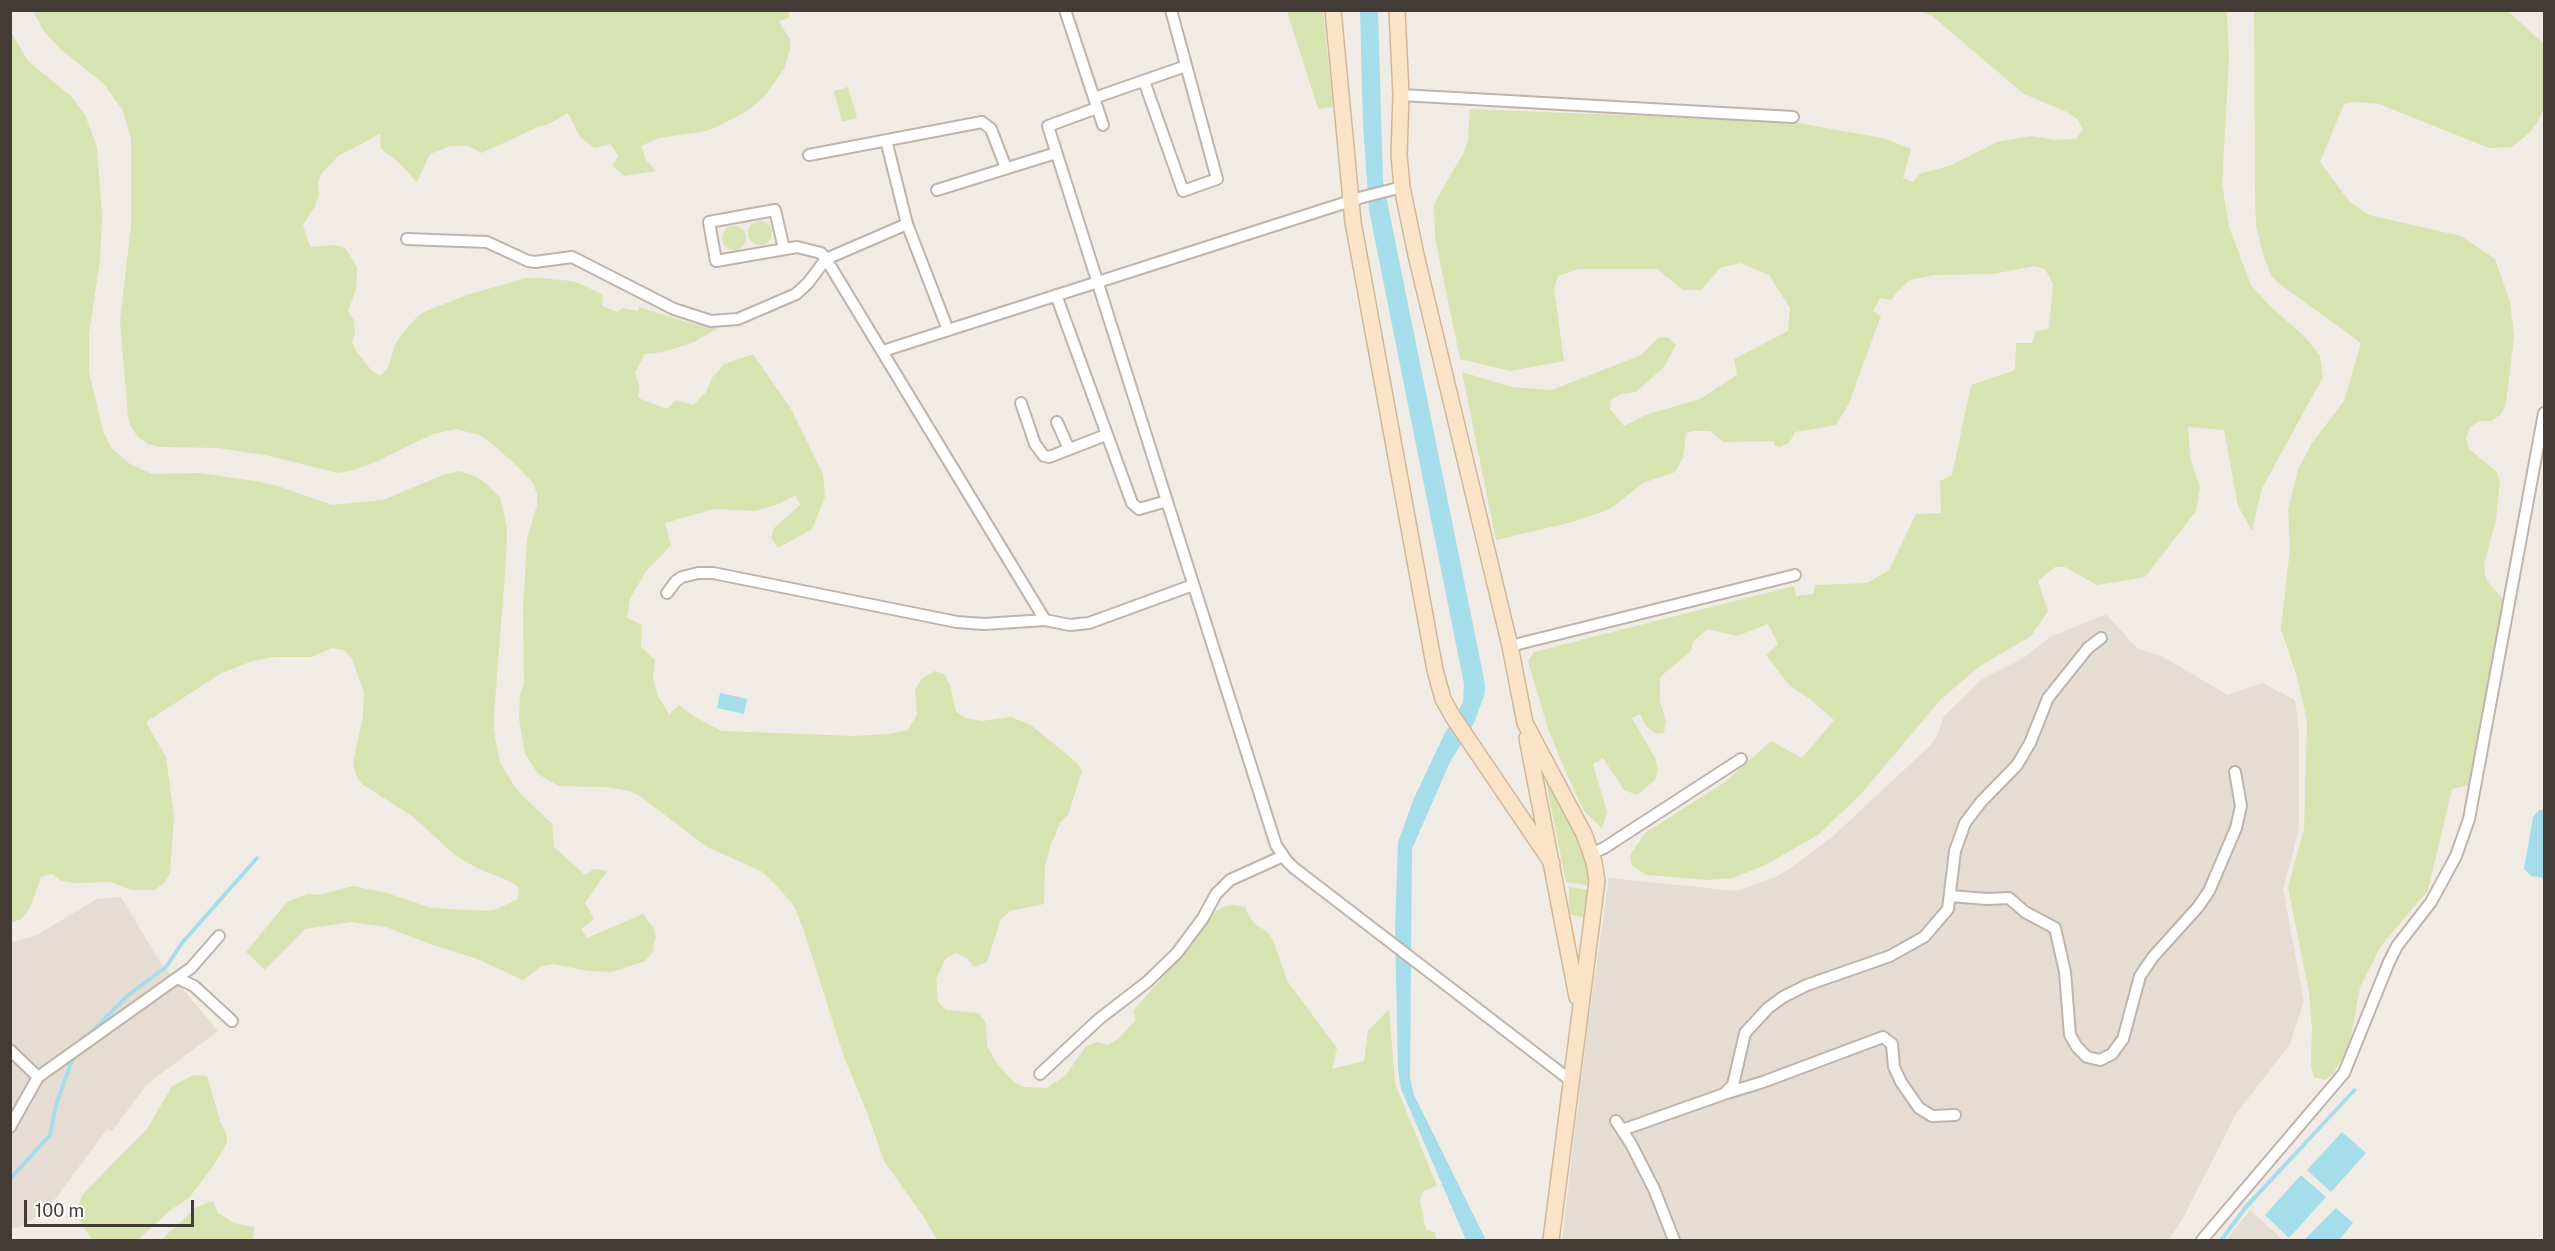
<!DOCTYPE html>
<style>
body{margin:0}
#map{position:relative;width:2555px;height:1251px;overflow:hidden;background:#f1ebe5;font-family:"Public Sans",sans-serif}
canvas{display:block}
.frame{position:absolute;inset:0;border:12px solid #433b35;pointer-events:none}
.scale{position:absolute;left:24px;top:1200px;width:170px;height:27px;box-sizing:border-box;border:3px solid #433b35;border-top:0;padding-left:8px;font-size:18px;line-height:21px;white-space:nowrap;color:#433b35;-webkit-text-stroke:4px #fff;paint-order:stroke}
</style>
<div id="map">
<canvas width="2555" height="1251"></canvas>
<div class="frame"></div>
<div class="scale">100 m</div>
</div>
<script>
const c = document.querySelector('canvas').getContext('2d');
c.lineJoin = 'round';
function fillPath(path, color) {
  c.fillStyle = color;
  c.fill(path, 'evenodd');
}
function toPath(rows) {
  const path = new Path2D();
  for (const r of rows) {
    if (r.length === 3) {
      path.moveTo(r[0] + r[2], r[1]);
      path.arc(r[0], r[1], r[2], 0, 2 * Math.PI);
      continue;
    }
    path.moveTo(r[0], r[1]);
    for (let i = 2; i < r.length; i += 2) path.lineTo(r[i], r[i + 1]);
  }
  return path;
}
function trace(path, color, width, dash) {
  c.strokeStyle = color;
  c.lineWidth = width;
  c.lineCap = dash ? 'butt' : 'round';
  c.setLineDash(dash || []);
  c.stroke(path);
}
const residential = toPath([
 [2106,614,2137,648,2163,657,2228,695,2262,683,2295,700,2299,732,2299,829,2283,889,2304,1001,2290,1044,2236,1114,2183,1218,2170,1238,2171,1240,1562,1240,1588,1024,1609,878,1736,891,1773,878,1788,870,1833,836,1932,744,1938,734,1943,717,1981,680,2025,657,2050,637],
 [121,897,160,962,218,1031,147,1084,112,1131,107,1129,56,1198,26,1225,11,1229,10,943,37,935,97,899],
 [2250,1210,2283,1240,2226,1240]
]);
const green = toPath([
 [33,11,789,11,789,18,779,21,790,40,790,49,785,67,765,96,747,111,717,127,706,131,659,138,641,146,646,160,656,171,624,176,612,165,619,156,610,144,594,148,580,137,568,113,547,125,540,126,482,153,468,146,450,146,430,154,417,182,397,161,381,149,380,134,338,156,322,173,318,183,319,195,315,206,303,225,310,247,334,245,345,248,357,267,356,289,348,311,354,320,355,332,352,342,357,352,371,370,380,376,388,368,395,345,401,335,417,317,426,311,467,295,526,278,538,278,572,281,583,285,603,295,602,306,618,312,622,308,638,311,639,307,690,323,718,328,694,342,663,352,645,354,635,373,639,385,638,398,667,409,676,400,693,405,706,392,712,378,724,364,753,354,791,409,823,474,825,497,812,529,778,548,771,538,774,528,800,505,796,495,779,504,755,511,714,509,665,523,671,545,646,571,630,599,627,618,642,625,641,646,655,660,653,679,658,696,669,714,679,705,693,716,722,731,854,736,889,734,908,730,917,714,915,690,922,678,935,671,944,674,950,684,956,712,966,718,982,721,1011,717,1031,725,1076,762,1082,771,1068,815,1060,823,1051,844,1045,866,1044,904,1010,911,1001,919,987,962,974,967,967,958,956,953,946,958,936,979,938,1002,946,1010,979,1013,986,1023,987,1046,998,1065,1014,1082,1024,1087,1047,1088,1066,1075,1086,1046,1097,1042,1108,1045,1118,1039,1136,1020,1133,1011,1193,943,1213,914,1223,907,1234,905,1245,907,1250,918,1257,926,1267,931,1273,941,1288,982,1337,1048,1332,1069,1364,1061,1368,1031,1389,1009,1395,1084,1437,1186,1423,1191,1420,1201,1426,1230,1435,1232,1436,1240,937,1240,925,1219,884,1161,867,1112,844,1057,803,928,794,906,779,888,761,871,707,847,640,796,629,791,606,787,559,786,538,774,525,754,519,719,520,695,524,684,523,610,527,539,537,505,537,493,532,482,516,465,489,441,479,435,456,429,433,434,371,464,350,471,338,473,265,455,218,448,160,447,148,444,138,437,131,427,128,416,120,321,131,225,131,139,123,111,104,84,60,49,43,30],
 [1287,11,1323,11,1333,107,1318,109],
 [1919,11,2227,11,2229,60,2222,184,2229,227,2251,285,2271,307,2305,337,2320,356,2323,377,2262,488,2252,531,2238,506,2224,430,2188,427,2190,457,2200,488,2196,511,2145,577,2097,585,2065,567,2055,567,2038,581,2048,611,2031,636,1980,666,1941,699,1861,794,1818,835,1765,865,1733,878,1706,880,1647,875,1632,866,1630,855,1645,833,1725,782,1771,741,1802,758,1834,720,1810,699,1790,686,1766,655,1778,644,1768,624,1737,636,1707,629,1693,642,1691,651,1660,677,1660,701,1666,721,1664,733,1656,734,1646,726,1640,714,1632,718,1655,758,1658,770,1656,779,1637,795,1624,790,1603,758,1593,764,1607,812,1602,829,1584,811,1564,768,1548,729,1528,661,1534,652,1794,586,1796,596,1813,594,1815,585,1867,583,1889,570,1916,514,1941,513,1940,481,1952,475,1971,385,2015,370,2016,343,2032,343,2036,331,2049,329,2053,284,2045,269,2035,266,1993,274,1934,275,1910,280,1898,291,1891,300,1880,298,1873,311,1881,316,1849,403,1836,425,1795,432,1789,443,1780,447,1775,446,1774,441,1724,442,1710,431,1694,431,1686,433,1683,458,1675,472,1643,483,1610,509,1572,522,1496,540,1462,372,1512,387,1552,390,1641,355,1658,338,1668,337,1676,345,1664,367,1636,392,1621,394,1611,400,1610,409,1624,426,1645,415,1700,399,1737,375,1734,359,1788,331,1790,308,1769,275,1740,263,1720,268,1701,290,1683,290,1657,269,1579,269,1558,276,1554,288,1564,361,1510,371,1460,359,1435,238,1434,204,1464,152,1468,141,1470,109,1792,122,1883,138,1911,149,1903,178,1913,182,1919,174,1949,166,1997,142,2031,136,2054,140,2076,139,2083,129,2077,119,2067,112,2024,94,1932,16],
 [2254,11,2508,11,2544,44,2544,108,2537,123,2530,132,2512,147,2489,148,2379,104,2355,102,2344,104,2320,162,2349,201,2369,215,2461,236,2495,259,2510,302,2514,336,2506,404,2501,414,2491,421,2480,421,2470,427,2466,438,2469,449,2496,471,2500,481,2496,520,2484,564,2485,575,2490,585,2506,602,2470,785,2452,789,2428,890,2381,946,2360,987,2352,1032,2345,1053,2334,1073,2325,1080,2314,1077,2311,1065,2312,1029,2309,993,2288,887,2304,830,2307,720,2296,674,2281,629,2290,548,2288,509,2298,470,2312,443,2344,401,2361,343,2277,282,2271,275,2264,257,2256,226,2255,190],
 [10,30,28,61,72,97,85,115,97,147,102,216,100,261,89,334,89,372,103,431,112,449,130,464,152,474,198,473,255,481,278,486,332,505,383,500,443,475,459,471,475,476,488,485,500,497,507,528,506,560,494,714,494,731,500,763,517,790,552,824,554,847,585,875,594,869,607,871,585,903,594,919,581,929,587,938,643,914,654,928,656,939,654,942,653,952,645,961,612,972,588,971,553,964,542,966,523,980,475,958,430,944,386,927,351,922,305,929,265,970,246,952,287,902,308,894,319,895,353,886,387,893,431,908,486,911,497,909,518,899,519,887,509,881,477,868,456,856,412,816,362,784,356,775,353,763,363,716,364,692,352,659,344,650,332,648,311,657,275,657,252,661,220,674,146,722,166,757,174,816,170,873,164,883,155,890,132,890,110,882,74,883,62,881,52,874,41,877,29,910,21,919,11,923],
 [848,87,857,118,842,122,834,91],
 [760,233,12],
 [734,238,12],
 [1546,782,1549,782,1578,837,1587,859,1591,886,1566,882],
 [1569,887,1591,890,1586,918,1569,914],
 [194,1075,207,1076,220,1121,226,1133,227,1143,214,1165,189,1198,169,1211,138,1240,92,1240,75,1213,83,1194,147,1129,172,1086],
 [213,1201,218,1213,234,1223,254,1227,253,1240,161,1240,197,1207]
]);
const water = toPath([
 [1360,11,1378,11,1383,181,1485,684,1485,693,1474,723,1450,762,1412,849,1410,1078,1414,1095,1486,1240,1466,1240,1401,1089,1398,1070,1395,928,1398,842,1414,798,1444,735,1463,702,1464,684,1369,210,1363,124],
 [720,693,747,699,744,714,717,708],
 [2539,810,2544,810,2544,878,2531,876,2524,869,2533,817],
 [2354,1088,2357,1090,2247,1209,2224,1240,2219,1240,2244,1206],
 [2342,1132,2366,1153,2331,1192,2307,1170],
 [2301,1175,2326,1197,2289,1238,2265,1215],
 [2336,1208,2353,1223,2339,1240,2304,1240]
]);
const stream = toPath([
 [91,1033,127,996,166,967,182,943,257,858],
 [10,1179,50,1135,56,1105,72,1060]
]);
const street = toPath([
 [1065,10,1103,125],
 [1144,81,1183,191,1217,179,1171,10],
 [1401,95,1793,117],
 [1094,98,1186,66],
 [1097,108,1048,126,1276,845,1286,860,1294,868,1570,1080],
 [886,140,907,224,948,330],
 [809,155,982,122,991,129,1006,168],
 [937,190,1056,153],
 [407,239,487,242,528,261,535,262,572,257,674,309,711,321,738,319,796,294,808,283,826,259,907,224],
 [784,249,775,210,709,222,716,261,797,247,821,253,826,259,1045,620],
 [1056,295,1132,503,1139,509,1167,501],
 [883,351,1363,197,1402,187],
 [1021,403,1035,444,1044,456,1049,457,1106,435],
 [1057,422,1069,449],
 [667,593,676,581,682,577,698,573,713,573,957,622,984,624,1045,620,1070,625,1089,623,1193,585],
 [1510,646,1795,575],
 [1591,854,1604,848,1741,759],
 [1950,896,1987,899,2009,898,2025,912,2055,928,2065,972,2070,1035,2077,1047,2087,1057,2100,1060,2112,1054,2123,1039,2140,976,2153,957,2198,907,2209,891,2236,828,2241,806,2235,772],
 [177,978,194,986,232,1021],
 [10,1050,38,1077],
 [1040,1074,1099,1019,1147,982,1177,953,1203,918,1216,894,1230,880,1283,856],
 [1727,1093,1763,1082,1883,1037,1892,1044,1894,1067,1901,1082,1919,1108,1932,1116,1955,1115],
 [1616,1121,1631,1144,1654,1189,1674,1240],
 [10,1127,38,1077,191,968,219,936],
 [1622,1130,1724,1094,1733,1085,1745,1033,1768,1008,1783,997,1807,985,1890,956,1924,937,1948,909,1955,851,1965,823,1981,802,2017,765,2030,743,2048,698,2088,648,2101,638],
 [2202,1240,2344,1073,2389,962,2397,946,2431,902,2456,856,2469,819,2544,413]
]);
const secondary = toPath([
 [1333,10,1353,222,1435,670,1443,699,1453,717,1552,863],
 [1397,10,1401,95,1399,155,1402,187,1416,255,1510,646,1525,723,1584,834,1594,862,1597,881,1551,1240],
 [1527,738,1577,997]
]);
fillPath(residential, '#e5dcd3');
fillPath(green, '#d7e3b0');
fillPath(water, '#a5ddea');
trace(stream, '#a5ddea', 4);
trace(street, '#bfb4ab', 14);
trace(secondary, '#d1b79a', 18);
trace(street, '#fff', 10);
trace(secondary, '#fae3c6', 15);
</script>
